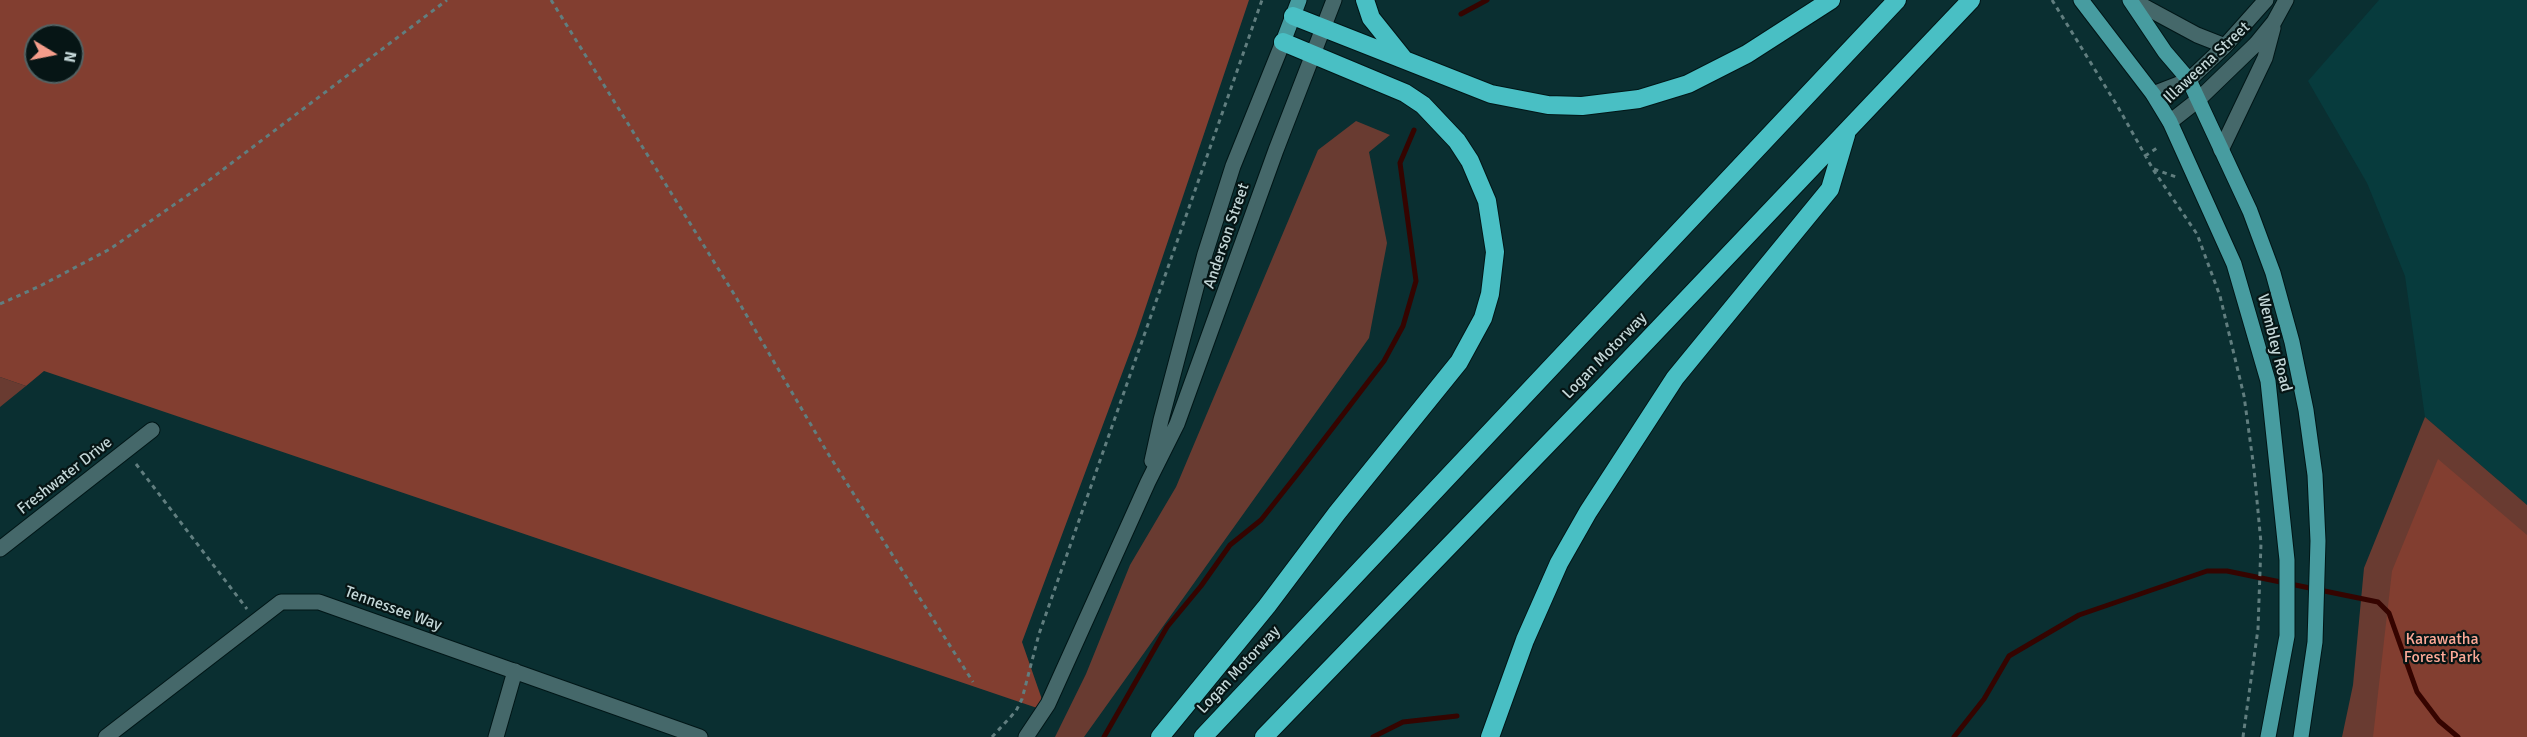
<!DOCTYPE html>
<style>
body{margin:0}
#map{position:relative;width:2527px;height:737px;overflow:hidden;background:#0a2f31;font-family:Signika,sans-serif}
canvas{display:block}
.north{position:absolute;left:24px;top:24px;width:60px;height:60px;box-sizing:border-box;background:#061515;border:2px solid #526263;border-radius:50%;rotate:100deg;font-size:16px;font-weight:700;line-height:24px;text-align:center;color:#c3d6d7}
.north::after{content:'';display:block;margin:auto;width:21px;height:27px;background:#f49d8b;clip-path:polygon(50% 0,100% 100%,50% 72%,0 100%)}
</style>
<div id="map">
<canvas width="2527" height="737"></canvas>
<div class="north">N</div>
</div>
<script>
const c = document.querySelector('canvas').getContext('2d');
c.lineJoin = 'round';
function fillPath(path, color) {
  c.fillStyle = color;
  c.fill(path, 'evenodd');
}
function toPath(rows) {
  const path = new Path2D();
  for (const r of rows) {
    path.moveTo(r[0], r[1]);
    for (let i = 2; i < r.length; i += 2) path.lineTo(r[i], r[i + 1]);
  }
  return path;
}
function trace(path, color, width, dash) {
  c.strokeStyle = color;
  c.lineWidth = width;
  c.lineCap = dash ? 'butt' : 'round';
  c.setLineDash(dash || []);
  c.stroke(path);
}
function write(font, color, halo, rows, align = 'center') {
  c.font = font + ' Signika,sans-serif';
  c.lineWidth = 4.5;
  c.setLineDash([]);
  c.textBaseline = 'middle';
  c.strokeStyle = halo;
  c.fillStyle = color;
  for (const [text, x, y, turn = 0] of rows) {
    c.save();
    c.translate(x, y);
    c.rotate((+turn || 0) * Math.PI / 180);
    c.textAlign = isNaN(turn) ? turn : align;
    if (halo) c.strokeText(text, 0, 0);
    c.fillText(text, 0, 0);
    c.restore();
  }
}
const built = toPath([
 [2379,0,2527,0,2527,505,2425,417,2405,276,2367,183,2308,81]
]);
const green = toPath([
 [1356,121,1390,135,1369,152,1387,243,1369,338,1084,737,1055,737,1086,674,1130,565,1176,487,1318,150],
 [0,377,26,386,0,407],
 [2425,417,2527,505,2527,737,2342,737,2353,685,2364,568]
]);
const forest = toPath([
 [0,0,1249,0,1136,336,1022,642,1046,711,44,371,26,386,0,377],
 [36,36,72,36,72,72,36,72],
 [2438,459,2527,535,2527,737,2373,737,2392,571]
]);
const stream = toPath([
 [1461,14,1487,0],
 [1104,737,1167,627,1201,586,1230,545,1261,520,1299,472,1384,361,1403,326,1416,281,1400,163,1414,130],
 [1373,737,1403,722,1457,716],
 [1954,737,1984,699,2009,656,2079,615,2207,571,2227,571,2378,602,2389,613,2417,692,2439,721,2458,737]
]);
const path = toPath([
 [551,0,734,294,827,452,973,682],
 [2052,0,2118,107,2154,171,2197,234,2220,296,2244,396,2254,469,2261,543,2258,629,2243,737],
 [2145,156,2157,148],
 [2154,169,2176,177],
 [0,304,40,286,110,249,204,184,447,0],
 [136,464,247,609],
 [992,737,1016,711,1022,699,1039,634,1262,0]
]);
const minor = toPath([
 [2132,0,2197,35,2225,46],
 [2153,94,2189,80,2225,46,2266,0],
 [2170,122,2198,100,2256,44,2274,22,2286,0],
 [2221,150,2265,58,2273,28],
 [1152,461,1161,420,1205,254,1233,166,1283,42],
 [0,549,152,430],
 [106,737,281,602,319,602,700,737],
 [496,737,515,671],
 [1026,737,1048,704,1148,482,1177,424,1276,150,1334,0]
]);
const major = toPath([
 [2081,0,2153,94,2170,122,2234,264,2268,381,2287,560,2287,636,2268,737],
 [2130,0,2165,52,2189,80,2250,211,2273,273,2292,342,2306,410,2315,475,2318,541,2315,642,2301,737],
 [1283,42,1299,0]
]);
const highway = toPath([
 [1365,0,1371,18,1403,58],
 [1293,16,1491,94,1548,105,1582,106,1639,99,1688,84,1747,54,1831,0],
 [1160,737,1267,606,1337,513,1459,362,1483,318,1490,294,1495,252,1487,201,1470,161,1457,141,1423,105,1405,93,1283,42],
 [1203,737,1897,0],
 [1264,737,1605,385,1971,0],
 [1490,737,1525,640,1559,563,1588,512,1675,378,1830,189,1846,135]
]);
const streetNames = [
 ["Illaweena Street",2207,63,-43],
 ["Anderson Street",1227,236,-71],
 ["Wembley Road",2274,343,76],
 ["Logan Motorway",1605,356,-46],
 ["Freshwater Drive",65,476,-38],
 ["Tennessee Way",393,609,20],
 ["Logan Motorway",1239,670,-47]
];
const parkNames = [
 ["Karawatha",2442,640],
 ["Forest Park",2442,658]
];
fillPath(built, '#073b3d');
fillPath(green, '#693b31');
fillPath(forest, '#823e30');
trace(stream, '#350400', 5);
trace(minor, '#001617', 17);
trace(major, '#001617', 17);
trace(highway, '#001617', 20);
trace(path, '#617e7f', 3, [4.5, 4.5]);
trace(minor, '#45686a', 15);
trace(major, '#479ca0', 15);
trace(highway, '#49bfc4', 18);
write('16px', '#c3d6d7', '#061515', streetNames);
write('16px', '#fca997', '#061515', parkNames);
</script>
